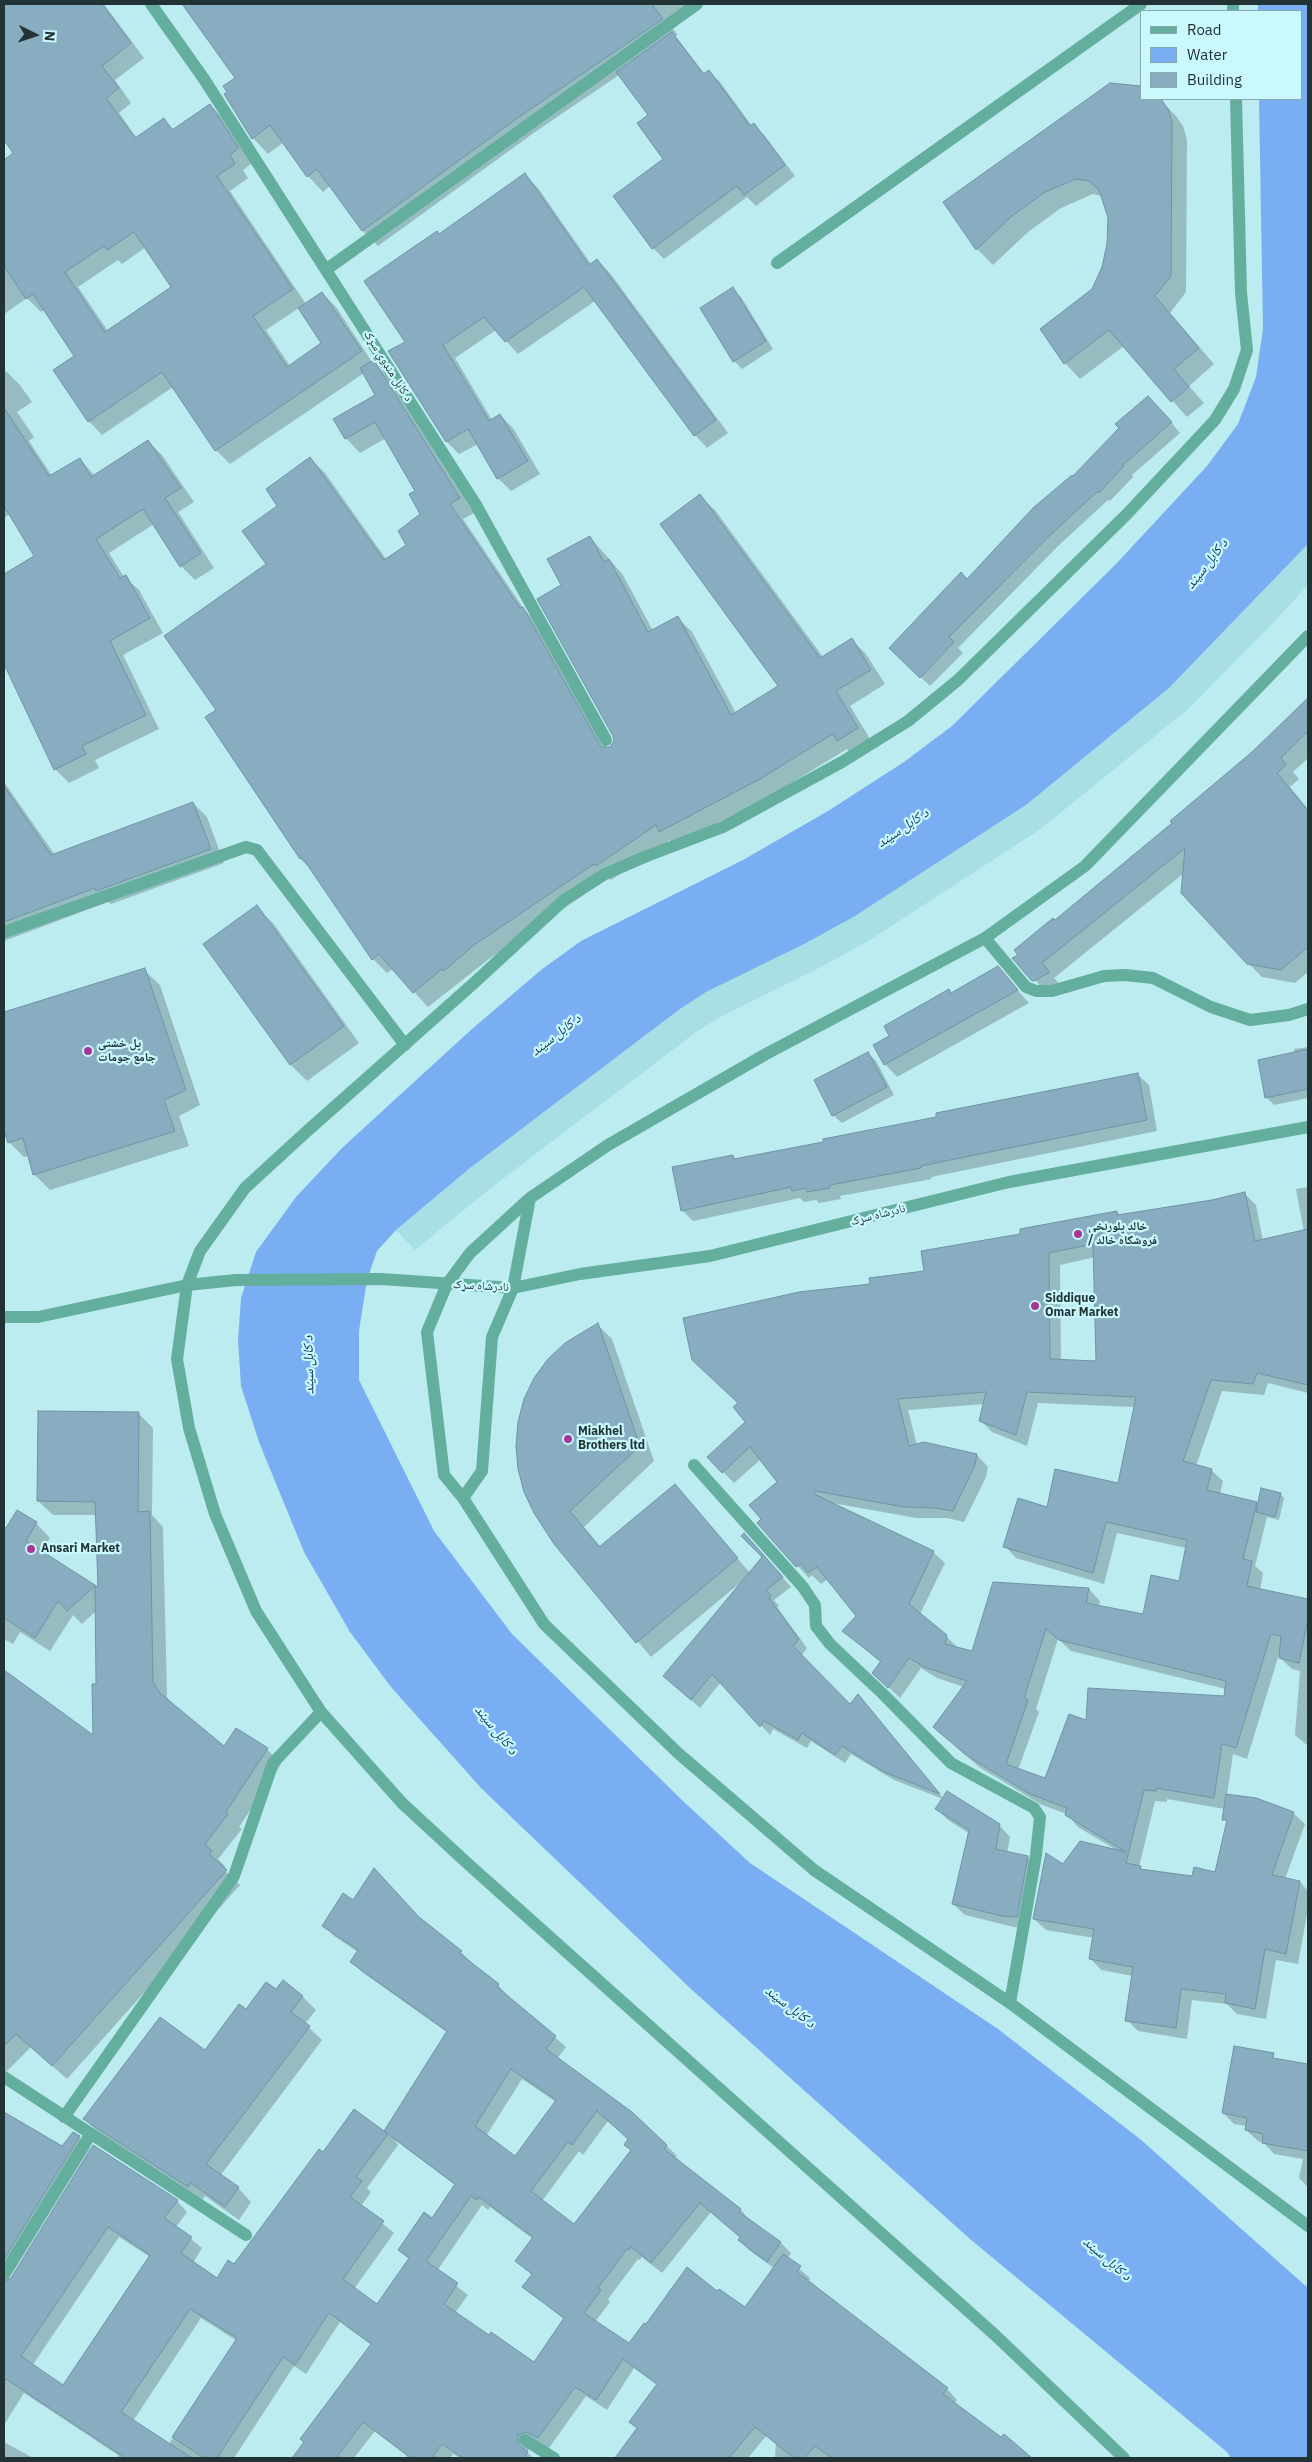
<!DOCTYPE html>
<meta charset="utf-8">
<style>
body{margin:0}
#map{position:relative;width:1312px;height:2462px;overflow:hidden;background:#bcebf0;font-family:"IBM Plex Sans",sans-serif}
canvas{display:block}
.frame{position:absolute;inset:0;border:5px solid #213335;pointer-events:none}
.legend{position:absolute;left:1140px;top:10px;width:162px;height:90px;box-sizing:border-box;background:#c9f8fd;border:1px solid #86a9ad;margin:0;padding:6px 9px;list-style:none;font-size:15px;color:#213335}
.legend li{display:flex;align-items:center;gap:10px;height:25px}
.legend b{width:25px;border:1px solid #86a9ad}
.north{position:absolute;left:10px;top:10px;width:50px;height:50px;-webkit-text-stroke:4px #c9f8fd;paint-order:stroke;rotate:94deg;font-size:14px;font-weight:700;line-height:20px;text-align:center;color:#213335}
.north::after{content:'';display:block;margin:auto;width:18px;height:22px;background:#213335;clip-path:polygon(50% 0,100% 100%,50% 72%,0 100%)}
</style>
<div id="map">
<canvas width="1312" height="2462"></canvas>
<div class="frame"></div>
<ul class="legend">
<li><b style="height:6px;background:#64ae9e"></b>Road</li>
<li><b style="height:14px;background:#79aef2"></b>Water</li>
<li><b style="height:14px;background:#88adc0"></b>Building</li>
</ul>
<div class="north">N</div>
</div>
<script>
const c = document.querySelector('canvas').getContext('2d');
c.lineJoin = 'round';
function fillPath(path, color) {
  c.fillStyle = color;
  c.fill(path, 'evenodd');
}
function toPath(rows) {
  const path = new Path2D();
  for (const r of rows) {
    path.moveTo(r[0], r[1]);
    for (let i = 2; i < r.length; i += 2) path.lineTo(r[i], r[i + 1]);
  }
  return path;
}
function trace(path, color, width, dash) {
  c.strokeStyle = color;
  c.lineWidth = width;
  c.lineCap = dash ? 'butt' : 'round';
  c.setLineDash(dash || []);
  c.stroke(path);
}
function write(font, color, halo, rows, align = 'center') {
  c.font = font + ' "IBM Plex Sans","Noto Naskh Arabic",sans-serif';
  c.lineWidth = 4.5;
  c.setLineDash([]);
  c.textBaseline = 'middle';
  c.strokeStyle = halo;
  c.fillStyle = color;
  for (const [text, x, y, turn = 0] of rows) {
    c.save();
    c.translate(x, y);
    c.rotate((+turn || 0) * Math.PI / 180);
    c.textAlign = isNaN(turn) ? turn : align;
    if (halo) c.strokeText(text, 0, 0);
    c.fillText(text, 0, 0);
    c.restore();
  }
}
const built = toPath([
 [1308,544,1308,585,1270,626,1188,709,1042,828,870,940,819,968,720,1017,696,1032,487,1191,415,1250,396,1230,470,1168,680,1009,706,992,855,916,1026,805,1169,688]
]);
const water = toPath([
 [1258,4,1308,4,1308,544,1169,688,1026,805,855,916,806,943,706,992,680,1009,470,1168,396,1230,377,1251,367,1280,359,1331,359,1380,434,1531,512,1634,684,1802,750,1863,998,2029,1140,2139,1308,2288,1308,2458,1231,2458,1227,2452,970,2239,691,1989,481,1788,391,1687,350,1632,304,1552,259,1442,241,1386,238,1341,241,1298,256,1252,296,1197,342,1148,472,1029,541,970,581,941,743,860,828,811,904,762,952,726,1116,564,1207,466,1238,424,1256,377,1263,329,1259,99,1301,99,1301,11,1258,11]
]);
const shadow = toPath([
 [4,4,104,4,144,58,115,80,131,103,119,113,137,138,164,120,174,130,210,105,224,119,252,163,243,170,248,178,230,191,306,304,322,293,336,307,372,362,388,376,474,513,463,519,524,609,537,623,607,748,611,748,615,741,563,586,590,537,623,575,653,631,677,617,692,632,736,713,780,686,700,496,715,510,823,657,852,640,866,654,885,684,850,706,872,742,852,755,847,749,775,793,675,845,670,840,611,880,609,878,489,959,428,1007,393,969,387,973,373,959,314,872,300,859,206,718,218,710,268,564,279,506,310,458,325,473,386,559,408,546,422,515,417,492,386,438,360,453,346,438,377,395,364,373,230,464,216,450,173,387,102,435,89,421,76,356,45,309,41,312,27,298,4,314,4,161,15,153,4,138],
 [146,247,173,287,108,331,78,287,118,260,122,264],
 [299,308,323,344,290,366,266,330],
 [183,4,700,4,670,25,678,35,675,36,705,74,708,71,720,82,752,126,754,125,765,136,795,176,756,206,747,197,664,259,653,248,665,159,650,115,619,75,535,132,378,246,363,231,330,186,323,192,308,176,284,142,268,154,253,138,237,78],
 [1111,84,1141,87,1141,99,1159,99,1176,116,1183,126,1187,140,1186,292,1170,313,1214,364,1189,386,1204,403,1187,417,1124,346,1080,379,1065,363,1103,267,1109,244,1109,217,1102,196,1093,194,1061,208,1028,232,993,265,977,249,945,202],
 [525,175,538,188,591,264,597,260,610,273,728,433,707,448,695,435,595,301,518,354,496,330,455,358,492,420,500,415,513,428,540,474,511,491,498,478,478,444,459,454,447,442,406,342,439,235],
 [732,289,741,297,773,349,742,369,734,361],
 [6,371,20,385,32,402,17,412,34,437,29,441,52,476,80,459,95,476,148,441,162,455,194,502,178,512,214,568,195,580,181,566,154,524,109,553,124,577,139,590,163,633,123,655,159,729,95,760,99,768,69,783,55,769,4,661,4,574,58,654,83,638,10,514,4,518,4,373],
 [1158,407,1180,433,1132,475,1133,477,1110,501,1108,500,1057,547,958,648,963,653,930,686,891,648,967,580,1073,478],
 [1308,697,1308,758,1293,772,1299,779,1290,787,1308,809,1308,972,1295,983,1262,977,1248,963,1184,873,1054,978,1062,987,1048,994,1035,980,1016,950,1105,881,1253,753],
 [4,782,55,855,193,803,207,817,224,863,111,904,108,902,4,941],
 [256,907,273,923,359,1043,307,1081,291,1065,204,944],
 [998,968,1029,1003,897,1077,885,1064,875,1046,891,1036,949,991,952,994],
 [144,970,160,985,200,1105,179,1116,189,1146,50,1190,34,1174,29,1156,24,1157,9,1142,7,1136,4,1137,4,1013],
 [1308,1047,1308,1098,1274,1105,1266,1097,1295,1053,1294,1049],
 [868,1053,876,1061,894,1095,842,1123,833,1115],
 [1137,1074,1149,1085,1157,1131,931,1177,932,1179,840,1196,841,1199,819,1203,816,1200,804,1202,800,1198,693,1221,682,1210,733,1156,737,1160,825,1143],
 [1308,1187,1308,1393,1268,1383,1264,1395,1222,1391,1196,1466,1211,1470,1223,1481,1220,1494,1259,1505,1280,1494,1284,1498,1279,1520,1267,1517,1255,1566,1263,1573,1260,1590,1308,1601,1308,1746,1295,1735,1300,1671,1292,1669,1280,1658,1280,1651,1247,1759,1233,1754,1227,1795,1293,1813,1305,1824,1285,1879,1300,1882,1308,1891,1308,1909,1298,1964,1276,1960,1266,2019,1237,2014,1227,2004,1192,2000,1187,2039,1138,2031,1127,2020,1133,1976,1101,1970,1090,1958,1094,1938,1046,1930,1034,1919,1063,1866,1118,1851,1078,1827,1067,1814,1042,1805,979,1767,935,1727,964,1687,937,1678,921,1668,900,1698,885,1684,881,1663,844,1631,858,1616,828,1579,821,1584,812,1575,809,1578,758,1523,763,1520,779,1482,761,1459,734,1483,723,1472,746,1422,871,1285,926,1272,1021,1235,1117,1212,1121,1216,1212,1201,1244,1193,1256,1205,1263,1241,1304,1232,1296,1189],
 [1095,1257,1097,1362,1061,1361,1060,1265],
 [1038,1403,1135,1407,1119,1484,1048,1509,1005,1546,1016,1558,1104,1584,1117,1533,1186,1548,1180,1582,1144,1615,1099,1606,1100,1601,1089,1589,994,1583,973,1652,958,1648,946,1636,920,1614,945,1563,933,1552,832,1503,916,1518,947,1518,964,1522,986,1477,988,1467,977,1455,917,1445,908,1410,984,1404,980,1420,992,1432,1027,1446],
 [1058,1639,1071,1651,1226,1689,1225,1698,1087,1722,1046,1779,1018,1770,1039,1712,1036,1709],
 [1167,1799,1225,1809,1224,1819,1228,1823,1216,1874,1193,1877,1143,1870,1139,1867,1155,1801,1167,1802],
 [598,1325,612,1339,654,1461,584,1527,601,1547,675,1486,750,1573,764,1557,753,1543,791,1587,774,1600,779,1606,777,1607,807,1648,801,1656,851,1706,866,1704,943,1798,999,1825,1010,1837,1007,1853,1027,1857,1038,1868,1028,1928,1014,1927,965,1915,953,1904,970,1834,948,1820,937,1809,943,1799,894,1780,851,1754,845,1763,811,1741,807,1748,773,1729,770,1735,721,1682,700,1708,673,1684,740,1583,651,1657,555,1543],
 [139,1414,153,1428,152,1515,163,1527,167,1697,171,1704,224,1748,267,1749,281,1764,239,1827,242,1829,218,1859,225,1866,223,1869,240,1885,67,2079,31,2047,6,2072,4,2070,4,1672,95,1738,97,1685,96,1611,82,1624,73,1615,50,1651,20,1632,13,1644,4,1639,4,1573,7,1567,4,1563,4,1537,19,1513,36,1523,50,1538,41,1552,100,1589,97,1515,53,1515,38,1501],
 [353,1902,421,1921,461,1952,471,1962,470,1964,498,1985,508,1996,507,1997,566,2047,557,2059,666,2145,677,2156,674,2159,741,2210,750,2221,781,2243,791,2253,787,2259,810,2278,808,2282,947,2389,957,2400,954,2404,1001,2439,1004,2436,1030,2458,775,2458,777,2423,748,2458,626,2458,621,2453,638,2429,657,2385,634,2368,607,2410,586,2396,549,2448,529,2446,528,2453,533,2458,460,2458,453,2454,450,2458,405,2458,407,2456,375,2431,354,2458,294,2458,372,2345,340,2322,306,2374,294,2366,234,2458,118,2458,118,2455,24,2393,4,2425,4,2121,7,2116,62,2148,79,2137,90,2148,7,2282,12,2279,94,2147,177,2201,187,2212,176,2227,202,2248,193,2263,217,2279,235,2266,323,2154,354,2111,389,2136,448,2033,362,1972,352,1962,358,1952,334,1936,324,1926],
 [522,2079,556,2102,515,2157,486,2136],
 [608,2121,629,2139,625,2144,632,2151,574,2225,542,2201,579,2151,583,2155],
 [395,2140,455,2185,432,2220,400,2250,410,2260,378,2306,354,2289,394,2233,361,2206,371,2192,367,2188,398,2145],
 [482,2205,488,2210,490,2207,533,2239,516,2261,532,2275,524,2287,565,2320,534,2364,489,2337,455,2313,468,2295,437,2271],
 [711,2212,741,2238,739,2240,750,2251,774,2268,745,2309,717,2293,646,2326,629,2345,595,2322,610,2302,608,2299,638,2259,640,2260,642,2257,662,2273],
 [119,2237,150,2257,63,2387,32,2366],
 [201,2318,237,2341,169,2444,133,2421],
 [276,1991,303,1997,316,2010,305,2024,322,2040,220,2176,238,2188,251,2202,239,2220,205,2196,202,2200,98,2132,84,2119,205,2052,247,2011],
 [1278,2064,1308,2065,1308,2187,1299,2178,1303,2159,1274,2154,1263,2142,1258,2141,1246,2130,1247,2126,1234,2124,1223,2113],
 [4,2442,33,2458,4,2458]
]);
const building = toPath([
 [4,4,102,4,131,43,102,66,119,88,106,98,135,138,164,118,172,130,210,104,239,148,230,155,235,164,217,176,293,289,253,316,287,367,321,343,298,308,322,292,362,351,215,451,162,372,88,422,53,370,74,356,33,294,26,299,4,266,4,160,13,153,4,140,4,4],
 [134,232,171,287,105,332,65,272,104,246,107,250,134,232],
 [182,4,652,4,663,19,519,117,362,231,317,169,307,177,270,125,252,139,224,94,227,92,223,86,235,78,182,4],
 [672,32,703,74,709,70,750,126,754,123,785,165,744,195,737,186,652,249,613,196,663,159,637,123,648,115,616,72,672,32],
 [1110,83,1141,86,1141,99,1161,99,1168,109,1172,123,1171,276,1155,296,1199,348,1174,369,1189,387,1171,402,1109,330,1064,364,1040,329,1092,289,1102,267,1107,244,1108,218,1099,190,1089,181,1076,179,1045,192,1012,216,976,250,943,202,1110,83],
 [525,173,589,265,597,259,716,420,694,436,584,287,505,342,484,317,443,345,489,421,500,414,528,461,497,479,468,429,446,442,388,351,405,342,364,281,437,231,439,234,525,173],
 [733,287,766,341,733,362,700,308,733,287],
 [374,360,460,498,450,504,520,608,523,607,601,747,610,747,614,741,613,736,537,599,561,585,547,559,590,536,604,562,609,559,648,632,678,616,731,715,778,686,660,524,700,494,820,658,852,638,871,670,836,691,858,728,837,741,833,734,760,779,659,832,656,825,596,866,594,864,474,945,444,971,442,969,413,993,379,954,372,960,302,857,300,859,205,717,216,710,164,636,266,564,242,531,277,506,266,489,310,457,384,560,406,545,398,531,420,514,409,494,415,491,375,422,345,439,333,419,375,395,360,368,374,360],
 [1148,396,1172,422,1123,465,1124,466,1099,493,1098,491,1047,538,949,637,954,642,920,678,889,648,961,572,967,579,1033,508,1072,475,1073,476,1119,428,1115,424,1148,396],
 [4,408,49,476,80,458,91,477,148,440,181,488,165,498,201,553,180,567,143,509,96,539,120,578,126,575,150,618,110,641,146,715,82,746,86,754,54,770,4,664,4,574,34,556,4,506,4,408],
 [1308,698,1308,731,1281,758,1286,765,1277,773,1308,811,1308,947,1281,970,1247,964,1181,893,1185,848,1042,963,1050,972,1034,981,1031,980,1012,958,1018,955,1014,950,1053,918,1055,920,1172,823,1170,821,1252,752,1308,698],
 [4,786,51,855,193,802,211,849,96,891,95,888,4,922,4,786],
 [257,905,344,1026,290,1065,203,944,257,905],
 [998,966,1018,990,884,1065,873,1045,889,1036,884,1026,949,989,951,993,998,966],
 [145,968,186,1090,164,1100,175,1131,33,1175,23,1138,8,1143,4,1130,4,1012,145,968],
 [1308,1049,1308,1089,1265,1098,1258,1060,1308,1049],
 [868,1052,887,1087,832,1116,814,1080,868,1052],
 [1138,1073,1147,1120,921,1166,921,1168,830,1185,830,1188,807,1192,806,1188,792,1191,791,1187,681,1211,672,1167,733,1155,734,1159,823,1142,823,1139,936,1117,936,1113,1138,1073],
 [1245,1192,1255,1241,1308,1229,1308,1385,1257,1373,1253,1384,1211,1380,1183,1461,1212,1469,1207,1490,1257,1502,1243,1559,1252,1561,1247,1586,1308,1599,1308,1619,1299,1663,1279,1658,1281,1636,1271,1634,1236,1748,1222,1744,1214,1798,1156,1788,1156,1791,1144,1790,1126,1863,1141,1866,1140,1869,1192,1876,1194,1867,1215,1872,1227,1820,1222,1820,1226,1794,1256,1798,1294,1812,1272,1875,1300,1881,1286,1954,1265,1949,1255,2009,1225,2003,1226,1994,1181,1989,1176,2028,1125,2021,1133,1967,1089,1959,1094,1929,1033,1919,1046,1853,1063,1864,1080,1841,1126,1852,1065,1815,1067,1808,1030,1794,966,1755,933,1727,967,1681,924,1667,909,1658,888,1688,872,1673,881,1661,842,1631,856,1616,817,1567,808,1573,801,1564,796,1567,757,1523,761,1519,749,1505,777,1482,750,1447,722,1473,707,1457,745,1422,733,1407,738,1403,692,1360,683,1318,799,1292,870,1284,869,1278,924,1271,921,1251,1020,1234,1020,1229,1117,1211,1117,1215,1212,1200,1245,1192],
 [1093,1244,1096,1361,1050,1359,1049,1253,1093,1244],
 [986,1392,979,1421,1016,1435,1027,1392,1136,1397,1118,1483,1055,1469,1047,1507,1018,1498,1003,1547,1093,1573,1106,1522,1187,1540,1179,1581,1151,1575,1143,1614,1086,1603,1089,1588,993,1582,972,1651,945,1644,947,1635,909,1604,934,1551,814,1494,815,1491,904,1507,935,1508,953,1511,975,1465,977,1454,924,1442,909,1446,898,1399,986,1392],
 [1046,1629,1059,1640,1226,1681,1224,1696,1088,1688,1086,1720,1069,1714,1045,1778,1006,1764,1028,1700,1024,1698,1046,1629],
 [598,1323,640,1446,570,1511,599,1547,675,1484,738,1558,636,1643,554,1544,534,1513,524,1492,518,1469,516,1446,518,1422,524,1399,534,1378,548,1359,565,1343,598,1323],
 [38,1411,139,1412,138,1512,150,1511,153,1682,160,1693,224,1746,236,1728,268,1748,226,1812,228,1814,205,1844,212,1851,209,1854,227,1870,52,2066,16,2034,4,2046,4,1670,93,1735,92,1684,96,1684,95,1586,67,1611,58,1601,35,1638,4,1618,4,1527,6,1528,17,1510,37,1522,26,1541,98,1587,95,1502,37,1501,38,1411],
 [1261,1488,1281,1493,1275,1517,1256,1512,1261,1488],
 [744,1533,783,1577,766,1590,771,1596,769,1598,799,1639,793,1646,850,1704,858,1694,940,1794,884,1772,842,1746,835,1755,802,1733,798,1740,764,1721,760,1727,712,1674,691,1700,663,1676,762,1557,741,1536,744,1533],
 [947,1791,1000,1824,996,1849,1028,1856,1017,1917,1002,1916,952,1904,969,1830,935,1809,947,1791],
 [374,1868,419,1917,462,1951,459,1953,499,1984,497,1987,556,2036,546,2049,632,2112,667,2145,664,2149,741,2209,739,2212,781,2242,767,2262,738,2240,740,2237,700,2203,651,2263,631,2247,629,2250,627,2249,598,2288,601,2290,584,2313,629,2343,644,2323,646,2324,687,2267,717,2291,719,2289,745,2307,783,2254,801,2266,797,2272,948,2388,943,2394,1001,2437,1004,2434,1032,2458,832,2458,815,2446,805,2458,794,2458,755,2427,729,2458,615,2458,637,2428,629,2422,657,2384,623,2359,596,2400,575,2387,538,2438,526,2432,518,2435,518,2444,528,2452,524,2458,463,2458,442,2444,432,2458,411,2458,363,2422,336,2458,292,2458,304,2442,300,2439,371,2344,329,2313,295,2365,283,2357,217,2458,204,2458,172,2437,237,2338,190,2309,121,2412,192,2458,125,2458,6,2379,4,2382,4,2282,11,2278,93,2145,178,2200,164,2218,192,2237,181,2253,217,2278,228,2260,234,2264,319,2149,323,2152,354,2109,388,2134,356,2177,362,2181,350,2197,384,2221,343,2279,377,2304,409,2258,398,2250,424,2212,432,2218,455,2184,384,2131,447,2031,350,1962,358,1950,322,1926,343,1893,353,1900,374,1868],
 [511,2069,556,2100,515,2156,475,2126,511,2069],
 [597,2111,628,2139,624,2145,631,2150,574,2224,531,2191,568,2142,572,2145,597,2111],
 [471,2196,477,2200,479,2197,533,2237,515,2261,532,2274,522,2287,564,2318,534,2362,491,2332,489,2335,444,2304,458,2283,426,2261,471,2196],
 [108,2227,150,2255,63,2385,21,2356,108,2227],
 [283,1980,303,1996,291,2012,310,2026,206,2164,239,2187,225,2207,191,2183,188,2187,83,2119,160,2017,205,2050,239,2004,246,2009,266,1982,276,1989,283,1980],
 [1234,2046,1274,2053,1273,2058,1308,2064,1308,2151,1262,2143,1263,2134,1245,2130,1247,2118,1222,2113,1234,2046],
 [4,2112,62,2146,73,2132,80,2136,4,2259,4,2112]
]);
const service = toPath([
 [777,263,1141,4],
 [4,932,246,847,257,850,405,1045],
 [985,938,1026,987,1036,991,1052,991,1104,976,1125,975,1153,978,1211,1007,1250,1020,1289,1015,1308,1009]
]);
const pedestrian = toPath([
 [4,1317,38,1317,187,1285,236,1280]
]);
const minor = toPath([
 [151,4,204,79,476,505,606,740],
 [1233,4,1233,11],
 [327,269,697,4],
 [1308,636,1085,866,985,938,766,1054,608,1145,530,1198,470,1253,447,1284,427,1332,444,1475,463,1498,544,1624,678,1753,814,1870,1010,2003,1308,2226],
 [694,1465,803,1587,815,1605,816,1626,830,1644,883,1694,951,1763,1034,1808,1040,1817,1036,1855,1010,2003],
 [463,1498,482,1471,492,1337,513,1288,530,1198],
 [4,2077,246,2235],
 [64,2117,234,1876,273,1763,321,1712],
 [4,2274,90,2135],
 [525,2440,554,2458],
 [1124,2458,995,2335,467,1863,402,1803,321,1712,256,1611,215,1514,189,1428,177,1359,187,1285,200,1251,245,1188,305,1133,474,983,564,900,605,874,647,856,723,827,842,762,908,721,958,680,1127,514,1215,420,1234,389,1247,350,1241,293,1236,99]
]);
const tertiary = toPath([
 [236,1280,381,1279,513,1288,580,1274,710,1256,1009,1182,1308,1127]
]);
const markers = [
 [88,1051,5,"#a43898"],
 [1078,1234,5,"#a43898"],
 [1035,1306,5,"#a43898"],
 [568,1439,5,"#a43898"],
 [31,1549,5,"#a43898"]
];
const streetNames = [
 ["د کابل منډوي سړک",388,366,58],
 ["نادرشاه سړک",878,1215,-14],
 ["نادرشاه سړک",481,1286,3]
];
const poiNames = [
 ["پل خشتی",98,1044],
 ["جامع جومات",98,1058],
 ["خالد پلورنځی",1088,1227],
 ["/ فروشگاه خالد",1088,1241],
 ["Siddique",1045,1299],
 ["Omar Market",1045,1313],
 ["Miakhel",578,1432],
 ["Brothers ltd",578,1446],
 ["Ansari Market",41,1549]
];
const waterNames = [
 ["د کابل سيند",1207,564,-52],
 ["د کابل سيند",903,828,-34],
 ["د کابل سيند",556,1035,-38],
 ["د کابل سيند",309,1365,-91],
 ["د کابل سيند",496,1730,51],
 ["د کابل سيند",790,2007,38],
 ["د کابل سيند",1107,2259,41]
];
fillPath(built, '#a7dfe5');
fillPath(water, '#79aef2');
fillPath(shadow, '#0003');
fillPath(building, '#88adc0');
trace(building, '#6e93a4', 1);
trace(service, '#64ae9e', 12);
trace(pedestrian, '#64ae9e', 12);
trace(minor, '#64ae9e', 12);
trace(tertiary, '#64ae9e', 12);
for (const [x, y, r, color] of markers) {
  const dot = new Path2D();
  dot.arc(x, y, r, 0, 2 * Math.PI);
  c.fillStyle = color;
  c.fill(dot);
  trace(dot, '#c9f8fd', 2);
}
write('12px', '#213335', '#c9f8fd', streetNames);
write('bold 12px', '#213335', '#c9f8fd', poiNames, 'left');
write('italic 14px', '#133661', '#c9f8fd', waterNames);
</script>
